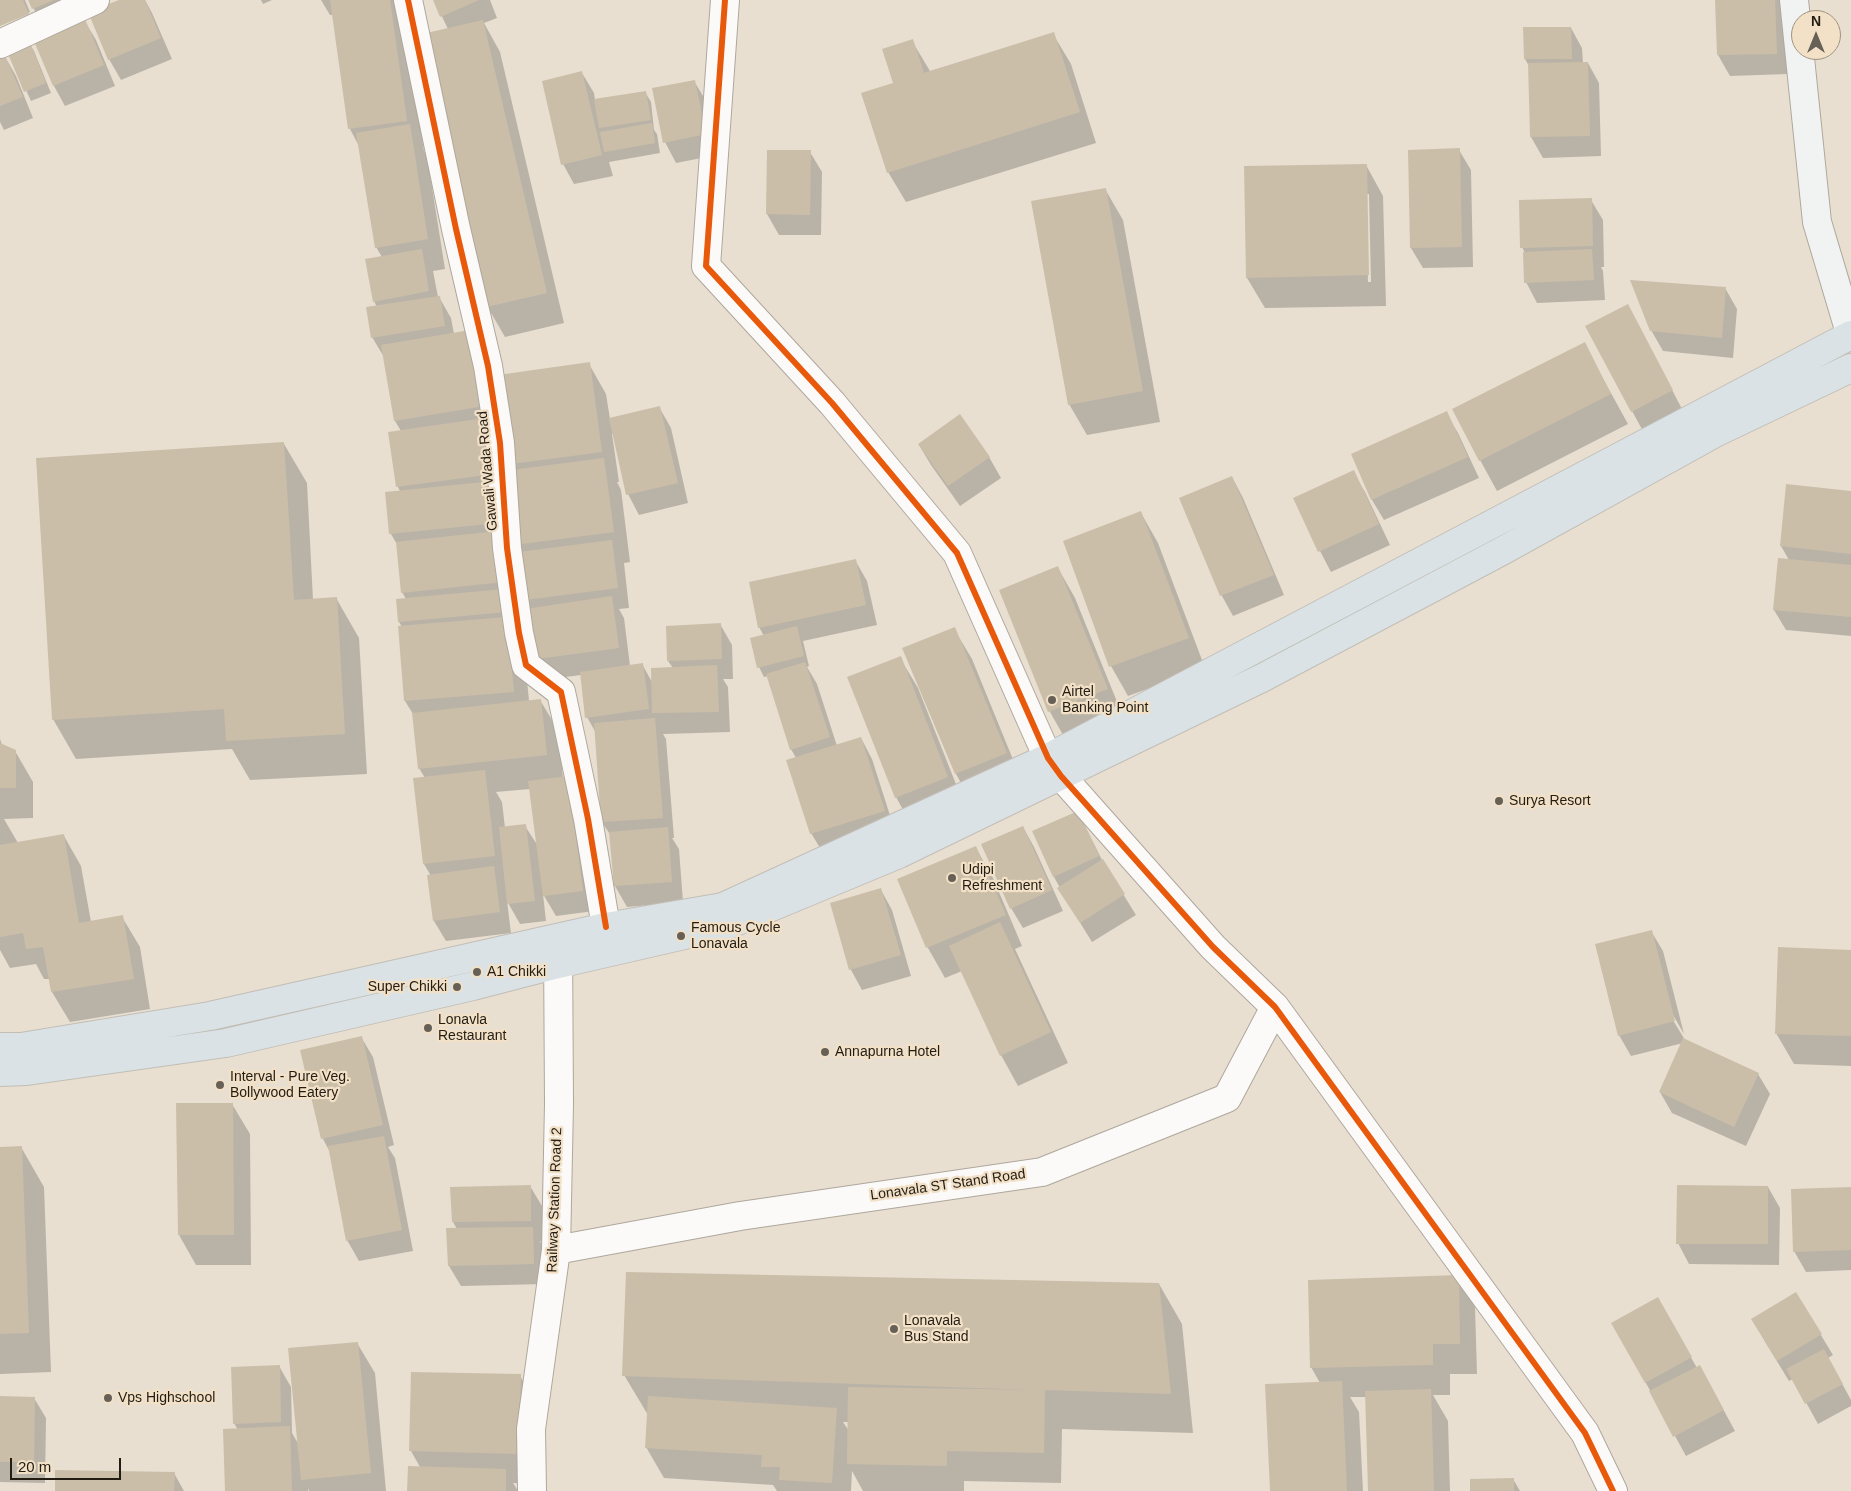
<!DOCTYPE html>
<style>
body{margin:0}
#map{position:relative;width:1851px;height:1491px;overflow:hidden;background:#e8dfd1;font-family:Arial,sans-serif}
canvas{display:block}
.north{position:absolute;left:1791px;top:10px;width:50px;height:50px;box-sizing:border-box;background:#f2e1c7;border:1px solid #9f927f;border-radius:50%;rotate:0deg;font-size:14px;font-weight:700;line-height:20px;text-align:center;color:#221c13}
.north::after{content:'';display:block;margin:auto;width:18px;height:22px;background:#676056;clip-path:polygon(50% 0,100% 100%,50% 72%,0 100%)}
.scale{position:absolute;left:10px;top:1458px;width:111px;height:22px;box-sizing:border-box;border:2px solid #221c13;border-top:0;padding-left:6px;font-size:15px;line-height:18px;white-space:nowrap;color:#221c13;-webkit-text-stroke:4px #f2e1c7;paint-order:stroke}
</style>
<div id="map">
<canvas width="1851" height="1491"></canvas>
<div class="north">N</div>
<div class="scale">20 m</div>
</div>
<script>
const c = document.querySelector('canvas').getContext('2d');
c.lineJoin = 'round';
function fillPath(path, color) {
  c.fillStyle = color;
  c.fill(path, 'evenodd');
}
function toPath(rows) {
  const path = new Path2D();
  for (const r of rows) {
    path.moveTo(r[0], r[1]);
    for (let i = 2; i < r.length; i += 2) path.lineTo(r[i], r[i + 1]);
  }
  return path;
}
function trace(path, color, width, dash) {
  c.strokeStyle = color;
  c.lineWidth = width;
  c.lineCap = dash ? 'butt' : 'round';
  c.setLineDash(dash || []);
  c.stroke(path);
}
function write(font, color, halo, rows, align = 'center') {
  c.font = font + ' Arial,sans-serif';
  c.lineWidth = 4.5;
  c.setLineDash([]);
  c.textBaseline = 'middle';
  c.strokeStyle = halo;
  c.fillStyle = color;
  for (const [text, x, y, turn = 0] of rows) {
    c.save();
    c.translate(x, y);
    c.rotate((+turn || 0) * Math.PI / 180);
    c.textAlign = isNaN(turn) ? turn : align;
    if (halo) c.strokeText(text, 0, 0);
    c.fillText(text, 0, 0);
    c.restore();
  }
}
const shadow = toPath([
 [0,0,25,0,30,12,0,25],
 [29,0,93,0,98,10,122,0,145,0,152,13,172,59,121,80,109,59,89,11,45,29],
 [261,0,272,0,263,4],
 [321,0,393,0,405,21,424,151,427,156,445,269,433,271,438,297,439,297,451,318,454,334,490,377,589,364,606,394,610,419,659,407,671,428,688,503,639,515,628,494,614,434,612,434,619,482,617,482,621,490,630,562,624,563,629,608,619,609,624,618,630,666,642,664,652,682,673,668,668,661,720,624,732,645,733,679,723,679,728,687,730,732,663,734,666,739,674,838,672,838,679,849,683,902,627,907,615,886,611,836,602,822,596,733,587,717,581,675,542,680,524,648,529,701,540,700,558,730,563,778,568,778,594,911,556,916,543,894,546,921,520,924,507,901,511,933,446,941,434,921,431,876,424,864,414,779,425,778,419,768,413,714,405,701,402,627,399,622,406,599,402,592,398,546,391,534,400,491,398,487,390,433,401,431,395,421,384,357,372,337,377,307,374,301,382,257,376,247,359,146,350,129,333,15,330,15],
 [530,789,538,846,525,826,505,828,502,802,496,792],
 [434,0,490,0,497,18,484,23,500,52,564,323,505,337,487,306,448,29],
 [1716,0,1785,0,1788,74,1730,76,1718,55],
 [31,15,27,40,34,51,51,93,31,101,7,48,0,51,0,28],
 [84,20,96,40,115,86,65,106,54,86],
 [1571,28,1582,48,1583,63,1588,63,1599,83,1601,156,1543,158,1531,137,1529,66,1525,59],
 [1053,34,1071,64,1096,143,906,202,888,172,895,84,912,41,930,71],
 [4,55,16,76,33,118,4,130,0,122,0,57],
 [582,73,594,93,595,100,645,92,651,102,654,130,657,134,660,153,609,162,613,176,574,184,563,164],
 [694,81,706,101,717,155,676,163,665,142],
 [1459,150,1471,170,1473,267,1423,268,1411,248],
 [769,152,810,152,822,172,821,235,779,235,767,214],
 [1366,165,1383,196,1386,306,1265,308,1247,278],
 [1366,194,1369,194,1371,282,1368,282],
 [1105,189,1123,220,1160,422,1087,435,1069,404],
 [1591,200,1603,220,1604,267,1601,267,1603,271,1605,300,1537,303,1526,282,1525,253,1522,247],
 [1725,288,1737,309,1733,358,1663,351,1651,330],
 [1639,326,1683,411,1643,431,1632,411],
 [1584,344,1628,424,1497,491,1480,460],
 [1446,413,1458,433,1479,478,1384,520,1372,500,1352,455],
 [284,444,307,483,313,600,336,598,359,638,367,774,250,780,232,749,76,759,53,719],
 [919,445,989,457,1001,478,960,506,931,465],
 [1353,472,1365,492,1390,545,1331,572,1320,551,1295,498],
 [1232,477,1243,498,1284,595,1233,616,1222,596,1180,498],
 [1787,486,1851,492,1851,636,1786,630,1774,610,1789,560,1781,546],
 [1141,513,1158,543,1205,668,1128,696,1111,666],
 [855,560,867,581,877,625,803,641,809,666,807,667,817,684,837,746,861,738,872,759,895,831,823,853,811,833,796,758,791,749,768,676,764,677,759,667,764,636,759,627],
 [1058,568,1075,598,1124,719,1067,742,1050,712,1001,590],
 [954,629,972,659,1023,784,973,804,956,774,904,649],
 [900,658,918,688,965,807,913,828,896,797],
 [0,739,2,745,15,751,33,782,33,818,4,819,18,843,64,836,81,866,91,922,122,917,140,947,150,1009,70,1022,52,992,50,979,44,979,36,964,10,968,0,950],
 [1078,812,1102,860,1136,915,1092,942,1071,908,1054,877],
 [1023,827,1034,847,1063,911,1023,928,1011,908],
 [976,848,993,878,1022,946,1015,949,1068,1063,1018,1086,1001,1055,962,971,945,978,928,948,899,880],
 [881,890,892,910,911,976,862,990,851,970,832,904],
 [1651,931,1663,951,1684,1034,1673,1015,1671,1017,1685,1040,1758,1074,1770,1094,1746,1146,1672,1113,1660,1092,1683,1043,1631,1056,1619,1035],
 [1851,951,1851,1066,1794,1064,1776,1033],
 [361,1037,373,1057,394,1145,388,1147,395,1158,413,1251,359,1261,347,1240,330,1152,323,1139],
 [232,1104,250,1134,251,1265,196,1265,179,1235],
 [21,1147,44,1187,51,1372,0,1374,0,1148],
 [530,1186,542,1206,542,1241,540,1241,544,1248,545,1284,461,1286,449,1266,457,1229,453,1222],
 [1768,1187,1780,1208,1779,1265,1689,1264,1678,1243],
 [1851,1188,1851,1270,1806,1272,1794,1251],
 [1458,1276,1475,1307,1477,1374,1450,1374,1450,1395,1433,1395,1448,1421,1450,1491,1369,1491,1366,1397,1350,1397,1359,1412,1363,1491,1272,1491,1320,1383,1311,1367],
 [1159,1284,1182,1324,1193,1433,1062,1429,1061,1483,964,1481,964,1491,863,1491,852,1471,851,1491,777,1491,773,1485,664,1478,646,1447,648,1415,624,1375],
 [843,1422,849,1422,849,1431],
 [1796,1294,1833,1355,1828,1358,1851,1400,1851,1406,1818,1424,1793,1379,1789,1381,1764,1340],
 [1669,1319,1697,1368,1711,1387,1735,1431,1686,1456,1613,1323],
 [357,1343,375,1373,386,1491,309,1491,308,1488,308,1491,227,1491,238,1430,234,1423,279,1366,291,1387,292,1433,299,1445],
 [412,1373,520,1376,538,1406,536,1484,513,1483,518,1491,409,1491,420,1467,411,1451],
 [0,1397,34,1398,46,1418,45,1483,0,1482],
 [174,1473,184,1491,56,1491],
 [1513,1479,1520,1491,1471,1491]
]);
const building = toPath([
 [0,0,23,0,29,14,0,26],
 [28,0,54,0,32,9],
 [119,0,145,0,161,38,108,60,88,12],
 [330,0,390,0,407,121,348,129],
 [433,0,479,0,440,17],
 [1715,0,1775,0,1777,54,1717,55],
 [85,19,104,65,53,86,33,39],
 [483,20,547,293,486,307,422,34],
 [1523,27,1571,27,1572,59,1524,59],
 [1054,32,1080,112,887,173,861,93,893,83,882,49,913,39,924,73],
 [29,40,46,83,24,92,6,49],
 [4,54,23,97,0,106,0,55],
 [1588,62,1590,136,1530,137,1528,63],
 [582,71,602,155,561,165,542,81],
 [695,80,706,134,663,143,652,88],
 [646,91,651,120,599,128,594,99],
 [652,123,655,143,604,152,600,132],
 [410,124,428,239,375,248,356,133],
 [1460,148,1462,247,1410,248,1408,150],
 [767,150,811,150,810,215,766,214],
 [1367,164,1369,275,1246,278,1244,166],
 [1106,188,1143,391,1068,405,1031,201],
 [1592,198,1593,246,1520,248,1519,200],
 [422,249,429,291,373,302,365,259],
 [1592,249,1594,280,1524,283,1523,252],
 [1630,280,1726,287,1722,338,1650,331],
 [440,296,445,326,371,338,366,307],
 [1628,304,1673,390,1631,412,1585,326],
 [470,330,484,406,394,421,381,345],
 [1585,342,1611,394,1479,461,1452,409],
 [590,362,602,452,503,465,491,376],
 [660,406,678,483,626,495,609,418],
 [1447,411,1468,457,1371,500,1351,454],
 [960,414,990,457,948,486,918,444],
 [485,418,493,474,396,487,388,432],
 [284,442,294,600,337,597,345,734,226,741,224,709,52,720,36,458],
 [604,458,614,532,514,545,504,471],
 [1354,470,1379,524,1318,552,1293,498],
 [1232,476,1274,575,1220,596,1179,498],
 [494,481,498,523,389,534,385,492],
 [1786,484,1851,491,1851,554,1780,546],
 [1141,511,1189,638,1109,667,1063,541],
 [497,531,503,582,401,593,396,542],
 [612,540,618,588,517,601,511,553],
 [1778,558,1851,565,1851,617,1773,610],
 [856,559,866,605,758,628,749,582],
 [1058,566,1108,689,1048,712,999,590],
 [504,589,507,612,398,622,396,599],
 [612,596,619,648,529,660,519,610],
 [507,617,514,692,404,701,398,626],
 [721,623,722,659,667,661,666,626],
 [797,626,804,656,757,668,750,638],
 [955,627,1007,753,955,774,902,648],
 [901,656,948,777,895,798,847,677],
 [805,662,830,737,790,750,766,674],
 [643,663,649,709,585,718,580,672],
 [717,665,719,712,652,713,651,668],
 [541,699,547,755,418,769,412,713],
 [655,718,663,818,601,822,594,723],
 [861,737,885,811,810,834,786,760],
 [0,743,16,750,16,788,0,788],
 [485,770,495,856,423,864,413,778],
 [568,776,583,891,543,896,528,781],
 [1078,811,1099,856,1053,877,1032,831],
 [526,824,535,901,507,904,499,827],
 [1023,826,1052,890,1010,909,981,844],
 [668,827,672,882,614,886,609,832],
 [64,834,79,923,123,915,134,979,51,992,43,947,26,949,23,933,0,937,0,845],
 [976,846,1006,915,926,948,897,879],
 [1103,859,1125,894,1080,923,1057,888],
 [494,866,500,912,433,921,427,875],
 [881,888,901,955,849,970,830,903],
 [1000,922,1051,1032,1000,1056,949,946],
 [1652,930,1675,1021,1618,1036,1595,944],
 [1778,947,1851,950,1851,1036,1775,1034],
 [362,1036,383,1125,321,1139,300,1050],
 [1683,1038,1759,1073,1734,1127,1659,1092],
 [176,1103,233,1103,234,1235,178,1235],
 [384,1136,402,1230,346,1241,328,1146],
 [22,1146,29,1333,0,1334,0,1147],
 [531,1185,531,1221,452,1222,450,1187],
 [1677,1185,1768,1186,1768,1244,1676,1244],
 [1851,1187,1851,1250,1793,1252,1791,1189],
 [533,1227,534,1264,448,1266,446,1228],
 [626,1272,1159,1283,1171,1394,1045,1390,1044,1453,947,1451,947,1466,847,1464,848,1387,1036,1390,622,1376],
 [1459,1275,1460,1344,1433,1344,1433,1365,1310,1368,1308,1280],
 [1796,1292,1822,1334,1777,1361,1751,1319],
 [1658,1297,1692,1357,1645,1383,1611,1323],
 [358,1342,371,1473,301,1480,288,1348],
 [1824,1349,1843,1384,1805,1404,1786,1369],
 [280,1365,281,1422,233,1424,231,1367],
 [1700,1365,1724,1410,1673,1437,1649,1391],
 [411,1372,521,1374,519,1454,409,1451],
 [1342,1381,1347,1491,1270,1491,1265,1384],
 [1431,1389,1434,1491,1368,1491,1365,1391],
 [0,1396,35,1397,34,1462,0,1462],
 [648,1396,837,1408,832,1483,779,1480,780,1467,761,1467,762,1455,645,1448],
 [290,1426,292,1491,225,1491,223,1429],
 [408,1466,506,1469,506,1491,407,1491],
 [55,1470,175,1472,174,1491,55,1491],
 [1514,1478,1514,1491,1470,1491,1470,1479]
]);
const street = toPath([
 [408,0,456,229,488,366,500,443,507,548,519,633,526,665,561,692,588,819,606,927],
 [725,0,706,266,832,403,957,553,1048,758,1061,776,1213,947,1275,1007,1585,1433,1613,1491],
 [0,44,95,0],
 [556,1250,740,1216,1042,1172,1227,1098,1275,1007],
 [532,1491,531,1429,556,1250,559,1104,558,942]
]);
const secondary = toPath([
 [1794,0,1817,222,1851,336]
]);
const highway = toPath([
 [0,1047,21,1047,210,1016,606,927,723,907,1048,758,1851,335],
 [0,1072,27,1071,226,1043,473,986,558,964,728,925,899,854,1262,678,1502,551,1717,432,1851,368]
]);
const cycleway = toPath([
 [408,0,456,229,488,366,500,443,507,548,519,633,526,665,561,692,588,819,606,927],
 [725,0,706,266,832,403,957,553,1048,758,1061,776,1213,947,1275,1007,1585,1433,1613,1491]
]);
const markers = [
 [1052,700,5,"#676056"],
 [1499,801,5,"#676056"],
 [952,878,5,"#676056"],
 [681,936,5,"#676056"],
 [477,972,5,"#676056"],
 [457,987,5,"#676056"],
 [428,1028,5,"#676056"],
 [825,1052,5,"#676056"],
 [220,1085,5,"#676056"],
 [894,1329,5,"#676056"],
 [108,1398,5,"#676056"]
];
const streetNames = [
 ["Gawali Wada Road",488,471,-95],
 ["Lonavala ST Stand Road",948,1185,-8],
 ["Railway Station Road 2",555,1200,-88]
];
const poiNames = [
 ["Airtel",1062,692],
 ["Banking Point",1062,708],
 ["Surya Resort",1509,801],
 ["Udipi",962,870],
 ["Refreshment",962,886],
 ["Famous Cycle",691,928],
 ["Lonavala",691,944],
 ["A1 Chikki",487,972],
 ["Super Chikki",447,987,"right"],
 ["Lonavla",438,1020],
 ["Restaurant",438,1036],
 ["Annapurna Hotel",835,1052],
 ["Interval - Pure Veg.",230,1077],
 ["Bollywood Eatery",230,1093],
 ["Lonavala",904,1321],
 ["Bus Stand",904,1337],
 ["Vps Highschool",118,1398]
];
fillPath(shadow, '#0003');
fillPath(building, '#cbbea8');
trace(street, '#aea79d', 30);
trace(secondary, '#aea79d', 30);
trace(highway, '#c2beb6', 30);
trace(street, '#fcfaf8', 28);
trace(secondary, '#f1f3f2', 28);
trace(highway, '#dae2e5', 28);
trace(cycleway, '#e8590c', 6);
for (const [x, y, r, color] of markers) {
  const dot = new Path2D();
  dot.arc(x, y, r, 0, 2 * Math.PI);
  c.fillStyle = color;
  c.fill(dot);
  trace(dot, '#f2e1c7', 2);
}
write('14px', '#221c13', '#f2e1c7', streetNames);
write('14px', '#221c13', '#f2e1c7', poiNames, 'left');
</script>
